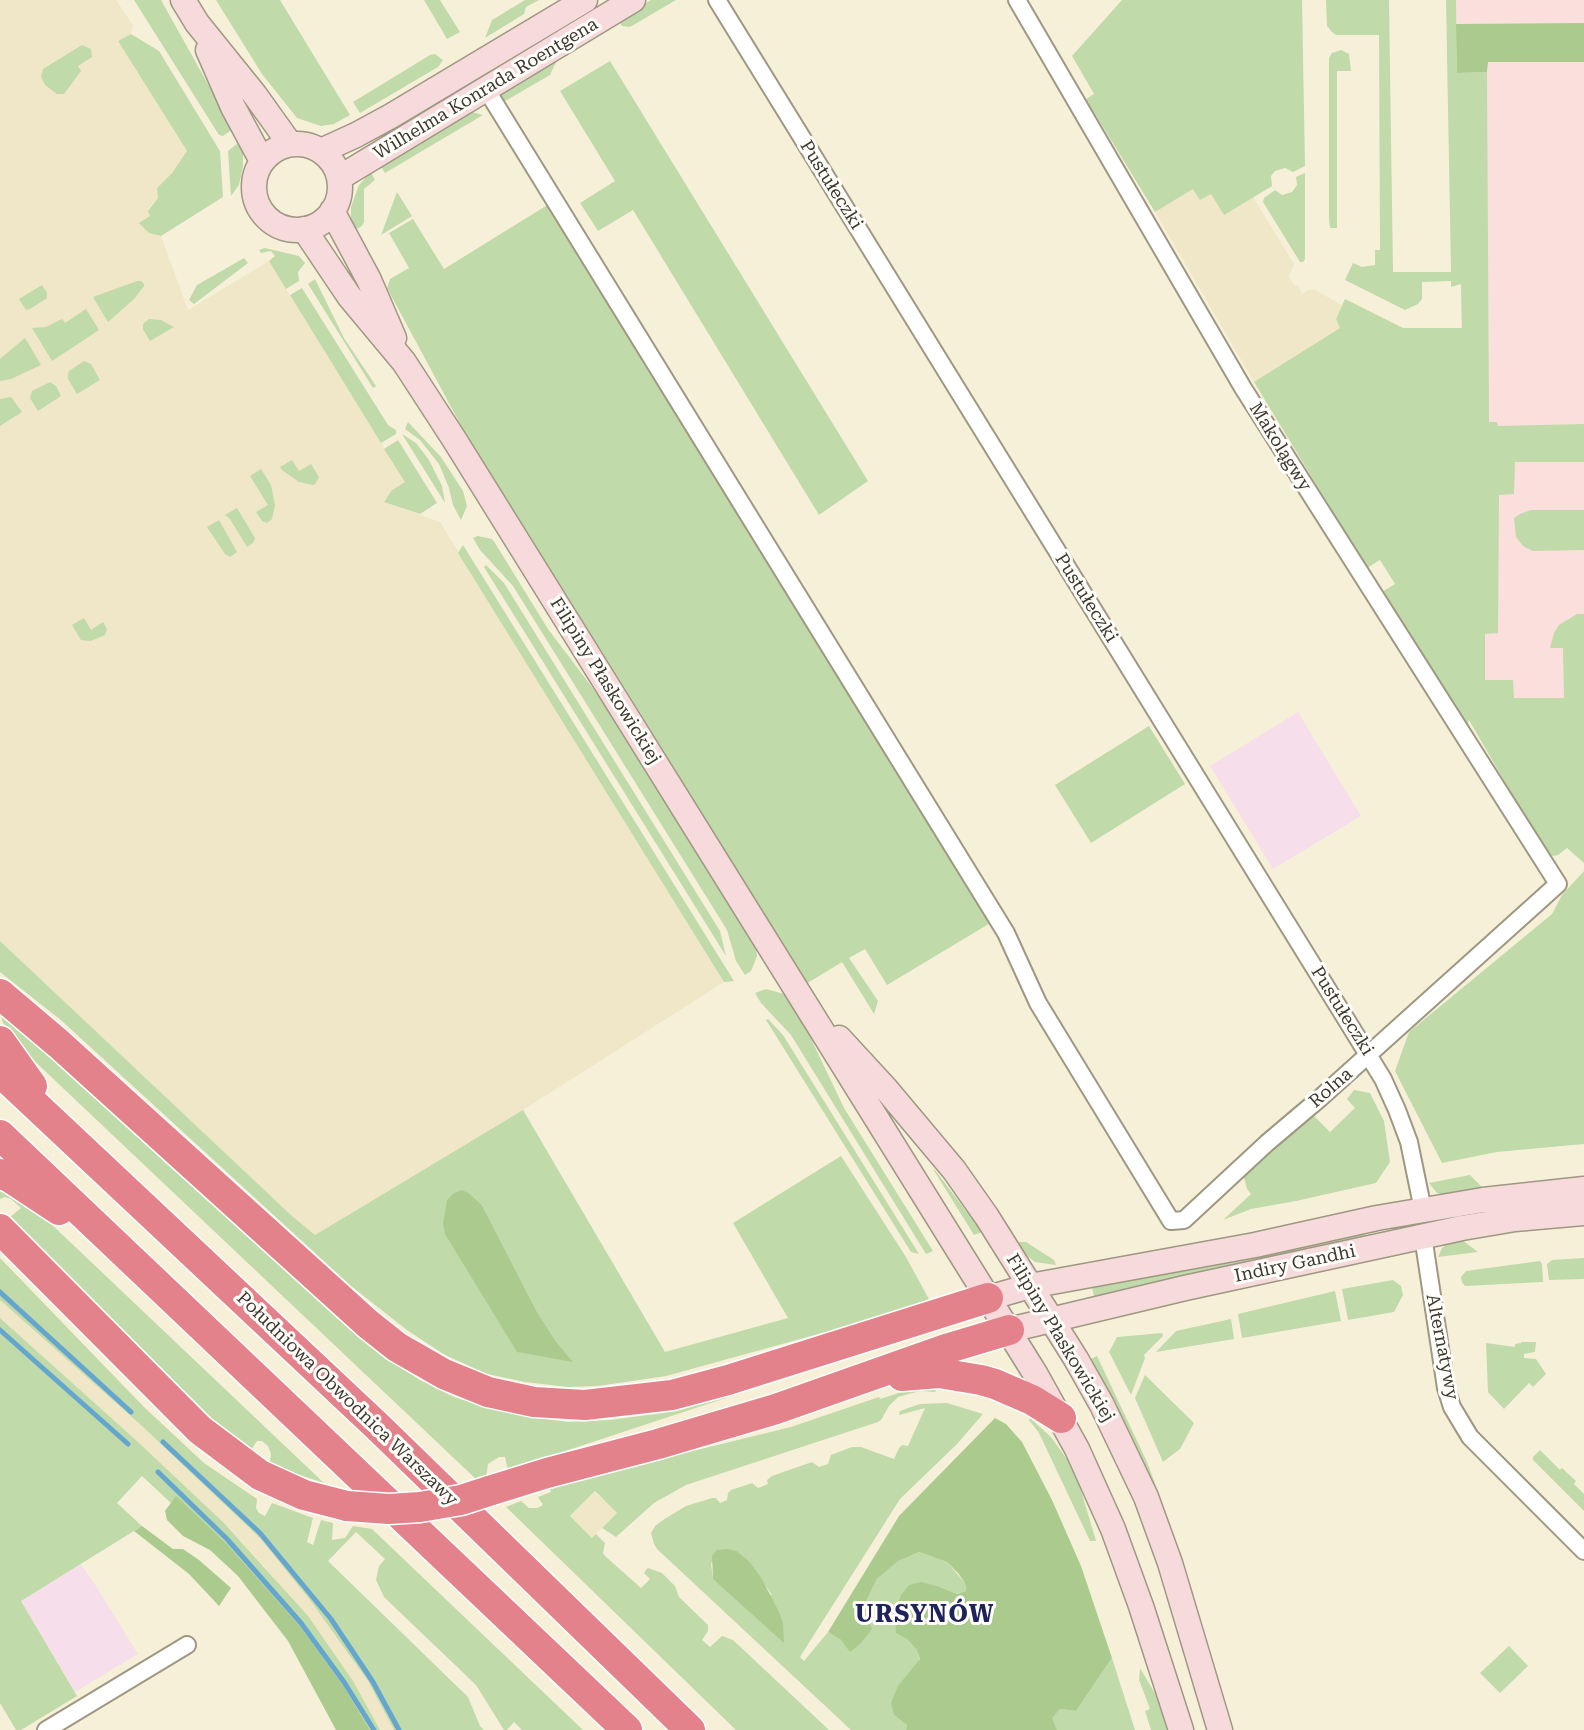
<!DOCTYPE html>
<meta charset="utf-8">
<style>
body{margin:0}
canvas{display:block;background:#f7f0d9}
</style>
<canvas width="1584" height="1730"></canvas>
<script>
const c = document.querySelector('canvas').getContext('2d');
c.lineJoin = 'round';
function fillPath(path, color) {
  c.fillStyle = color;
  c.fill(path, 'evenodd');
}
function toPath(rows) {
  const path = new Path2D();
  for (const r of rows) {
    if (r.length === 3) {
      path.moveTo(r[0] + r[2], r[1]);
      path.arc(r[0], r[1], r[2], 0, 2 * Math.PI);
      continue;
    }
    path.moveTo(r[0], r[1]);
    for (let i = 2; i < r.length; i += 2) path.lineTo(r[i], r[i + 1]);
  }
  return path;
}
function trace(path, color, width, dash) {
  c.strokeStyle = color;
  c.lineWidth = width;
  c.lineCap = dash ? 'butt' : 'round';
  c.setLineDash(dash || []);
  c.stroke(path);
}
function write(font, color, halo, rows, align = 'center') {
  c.font = font + ' "Roboto Serif",serif';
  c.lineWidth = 6;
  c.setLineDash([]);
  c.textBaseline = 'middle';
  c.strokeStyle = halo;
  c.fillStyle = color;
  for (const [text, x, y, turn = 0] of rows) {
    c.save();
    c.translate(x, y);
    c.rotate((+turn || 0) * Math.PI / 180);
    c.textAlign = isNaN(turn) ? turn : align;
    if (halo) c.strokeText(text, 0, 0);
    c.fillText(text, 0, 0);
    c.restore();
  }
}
const built = toPath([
 [0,0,116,0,133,25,131,34,118,41,187,151,172,173,157,188,158,198,149,208,154,234,161,236,188,310,269,261,405,482,392,490,384,502,440,522,724,982,523,1110,315,1235,292,1216,0,941],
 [1193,189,1211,193,1224,215,1253,197,1294,264,1289,277,1294,285,1298,286,1302,294,1308,290,1315,290,1342,305,1336,319,1340,328,1254,382,1155,212],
 [0,1300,142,1426,260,1538,310,1600,368,1681,394,1730,380,1730,353,1681,266,1568,224,1523,138,1442,0,1318],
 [594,1491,617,1513,592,1538,570,1517]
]);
const education = toPath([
 [1298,712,1361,816,1273,869,1210,766],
 [81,1564,96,1586,138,1654,75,1692,21,1601]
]);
const medical = toPath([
 [1456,0,1584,0,1584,776,1467,681]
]);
const green = toPath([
 [134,0,161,0,233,129,223,136,219,135],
 [216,0,280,0,350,115,334,124,321,126,297,118,262,74],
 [424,0,440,0,460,32,447,39],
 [525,0,539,0,526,7,524,14,485,38,492,20],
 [651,0,676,0,630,27,622,26,618,20],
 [1122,0,1302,0,1305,166,1293,172,1285,168,1275,171,1271,176,1272,186,1224,215,1211,194,1200,200,1193,189,1155,212,1086,99,1094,94,1072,56],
 [1326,0,1389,0,1393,272,1451,272,1446,0,1456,0,1457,73,1487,72,1489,422,1497,422,1498,426,1584,424,1584,462,1515,462,1514,494,1499,495,1498,633,1485,634,1485,680,1513,680,1514,698,1564,698,1563,648,1550,648,1554,633,1559,625,1577,614,1584,614,1584,863,1567,848,1558,855,1553,856,1544,850,1469,720,1467,725,1382,592,1395,584,1380,560,1367,568,1254,382,1340,328,1336,319,1345,299,1403,328,1462,328,1461,284,1451,287,1451,281,1422,282,1422,299,1418,304,1405,310,1345,280,1353,263,1362,267,1375,265,1375,250,1380,250,1379,35,1336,35,1332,32,1327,26],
 [131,34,159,51,220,151,223,197,161,236,149,233,139,223,150,216,148,211,158,198,157,188,172,173,187,151,118,41],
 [82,45,91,49,92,57,78,66,81,71,64,94,57,94,45,85,41,77,43,69],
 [1341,50,1349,54,1351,71,1337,71,1337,228,1330,228,1329,219,1329,58,1332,53],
 [435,54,443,60,438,67,360,113,353,102,430,55],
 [553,58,556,62,550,75,500,104,500,93],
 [610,61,868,481,819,515,633,210,598,231,580,203,615,181,560,91],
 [472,112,483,115,385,173,380,165,465,113],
 [238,143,243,152,243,166,239,185,231,196,228,151],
 [371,172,375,180,364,189,364,222,362,226,355,230,351,218,351,207,359,185],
 [1305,173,1305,259,1303,262,1300,262,1263,202,1264,198,1275,190,1282,195,1292,192,1297,185,1296,177],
 [397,192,412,216,381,235],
 [549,204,992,922,887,985,865,949,849,958,878,1001,874,1014,842,962,806,984,638,709,464,431,387,288,390,279,409,268,389,233,413,219,444,269],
 [265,248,299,256,305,263,298,272,299,281,286,289,269,261,275,256,271,251,261,253,259,250],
 [244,258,248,263,194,304,189,300,197,285],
 [315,279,344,338,376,386,373,388,308,284],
 [137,281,141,281,144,284,144,286,134,299,108,322,93,297],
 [42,285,47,293,47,298,30,309,26,310,19,299],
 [302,288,388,425,396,430,396,434,381,443,290,295],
 [86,309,99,330,52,361,32,328,46,327,62,319,65,323],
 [149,319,161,320,174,327,150,341,143,329,143,324],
 [25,338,41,365,11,379,0,381,0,359],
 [84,361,91,364,100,380,77,394,68,379,68,374,69,371],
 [50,382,56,386,61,396,38,411,30,398,32,391],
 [11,397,22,412,0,426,0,399],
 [408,422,441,457,463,491,467,506,461,520,453,505,449,488,439,464,420,440,405,429],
 [402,434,416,443,429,460,442,486,445,503],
 [398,440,437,503,420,514,384,502,392,490,405,482,384,449],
 [292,460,299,471,311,464,319,477,315,484,313,485,299,482,282,470,280,467],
 [261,469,271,485,275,505,272,519,267,523,262,521,256,512,268,505,250,476],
 [237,508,255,538,253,543,247,547,230,519,225,515],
 [1531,510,1584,510,1584,550,1533,551,1523,546,1516,537,1514,518,1520,514],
 [219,520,237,552,230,557,225,554,207,527],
 [478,536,492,539,495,543,548,629,604,703,756,949,757,956,751,971,745,975,736,961,727,930,513,586,480,550,473,538],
 [463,545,734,981,724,982,458,553],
 [486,565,504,583,720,931,726,956,484,567],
 [84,618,91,630,103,622,107,629,105,635,91,641,81,640,72,625],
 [1149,726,1185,784,1091,843,1055,785],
 [1584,871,1584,1144,1497,1152,1442,1163,1395,1071,1409,1032,1552,914,1562,895],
 [0,941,292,1216,315,1235,523,1110,665,1352,788,1318,733,1223,841,1156,906,1257,931,1303,666,1376,598,1386,568,1387,525,1382,487,1374,445,1355,407,1330,351,1286,62,1021,0,972],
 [470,1194,482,1205,536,1310,555,1340,572,1361,443,1224],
 [766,989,784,994,791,1001,803,1022,844,1108,933,1251,926,1254,791,1035,761,1003,755,993],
 [0,1012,47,1051,354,1332,379,1353,420,1380,454,1397,488,1408,524,1416,568,1422,610,1420,663,1413,747,1391,508,1470,505,1457,499,1457,488,1464,486,1478,478,1481,27,1054,3,1023],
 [768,1019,783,1035,919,1254,911,1252,766,1020],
 [1354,1090,1370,1093,1384,1121,1390,1162,1376,1183,1296,1201,1251,1209,1223,1220,1251,1194,1247,1189,1243,1174,1312,1114,1330,1132,1355,1108,1347,1099],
 [933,1169,935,1170,982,1232,974,1235],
 [1470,1175,1484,1189,1444,1195,1437,1193,1429,1183],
 [0,1188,31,1208,49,1222,324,1483,276,1467,270,1462,271,1454,268,1446,262,1441,257,1441,251,1450,237,1440,195,1405,9,1218,21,1208,11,1199,5,1197,0,1199],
 [1363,1232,1364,1238,1222,1270,1094,1296,1092,1287,1270,1256],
 [1462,1240,1478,1252,1438,1257,1442,1248,1449,1242],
 [1016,1242,1026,1242,1054,1260,1056,1265,1035,1262,1026,1255],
 [0,1258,144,1407,204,1463,257,1499,256,1508,259,1513,265,1516,272,1503,313,1518,307,1542,313,1545,321,1520,333,1523,332,1540,345,1538,353,1526,372,1529,583,1730,522,1730,514,1722,507,1730,504,1730,476,1685,384,1597,376,1580,379,1566,385,1559,356,1532,328,1561,468,1697,480,1726,484,1730,394,1730,368,1681,310,1600,260,1538,142,1426,0,1300],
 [1584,1258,1584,1279,1549,1280,1547,1264,1552,1260],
 [1540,1261,1542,1264,1543,1282,1465,1286,1462,1282,1461,1277,1466,1271],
 [1393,1280,1401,1286,1403,1295,1394,1312,1348,1320,1342,1289],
 [1335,1291,1341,1321,1242,1338,1238,1314],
 [0,1318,138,1442,224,1523,308,1616,353,1681,380,1730,370,1730,343,1685,300,1626,225,1542,176,1497,171,1503,142,1476,117,1503,142,1526,21,1601,77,1696,21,1730,16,1730,0,1703],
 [1231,1319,1234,1339,1156,1352,1176,1331],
 [1162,1333,1163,1336,1144,1355,1145,1358,1131,1395,1109,1352,1117,1337],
 [1521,1342,1536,1342,1535,1352,1524,1354,1524,1358,1536,1359,1546,1374,1533,1387,1529,1383,1504,1409,1488,1392,1486,1343,1515,1347,1515,1344,1521,1343],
 [1097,1356,1147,1462,1163,1505,1161,1506,1133,1442,1089,1360],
 [1145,1375,1194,1423,1180,1449,1163,1462,1135,1398],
 [938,1387,935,1392,920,1391,898,1397,889,1406,881,1420,878,1422,686,1485,654,1503,616,1537,602,1528,617,1513,595,1491,570,1516,592,1538,596,1534,605,1543,603,1553,605,1556,641,1588,650,1579,644,1573,646,1570,648,1568,662,1573,675,1586,679,1597,708,1625,708,1631,702,1640,710,1647,722,1636,733,1640,829,1730,736,1730,506,1507,521,1501,529,1508,537,1508,543,1505,538,1497,551,1492,550,1489,615,1470,791,1427,879,1397,880,1399,908,1390],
 [947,1403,983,1414,957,1444,900,1499,800,1657,804,1661,828,1632,841,1640,864,1612,863,1608,877,1579,897,1561,919,1552,947,1562,965,1583,966,1591,957,1594,940,1587,896,1632,907,1639,916,1649,920,1660,911,1672,894,1715,907,1725,906,1730,851,1730,657,1549,654,1544,651,1533,655,1526,663,1520,686,1506,712,1498,716,1498,720,1503,727,1500,728,1493,731,1490,752,1483,758,1488,768,1484,767,1480,772,1476,812,1462,819,1467,828,1464,831,1455,852,1447,861,1447,894,1459,899,1448,902,1445,908,1446,925,1408,899,1415,900,1411,920,1404],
 [737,1551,749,1561,772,1595,713,1579,711,1563],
 [1030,1418,1051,1437,1069,1462,1077,1477,1096,1541,1090,1541,1039,1433,1029,1420],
 [1540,1450,1560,1470,1562,1468,1576,1481,1574,1484,1584,1494,1584,1511,1533,1460,1533,1457],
 [1509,1646,1528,1666,1500,1693,1480,1673],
 [1112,1658,1135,1730,1057,1730,1051,1718,1060,1709,1076,1711],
 [1140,1668,1156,1695,1167,1730,1151,1730,1145,1711,1150,1709,1139,1680]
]);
const forest = toPath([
 [1584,23,1584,62,1488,62,1487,72,1457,73,1456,24],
 [462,1190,470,1194,482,1205,536,1310,555,1340,573,1362,517,1352,445,1234,443,1224,447,1200,454,1193],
 [995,1418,1006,1424,1022,1442,1052,1500,1081,1566,1112,1658,1076,1711,1060,1709,1052,1718,1057,1730,906,1730,907,1725,894,1715,891,1703,898,1686,920,1659,916,1649,907,1639,896,1633,895,1614,901,1595,909,1585,921,1582,940,1587,957,1594,966,1591,965,1583,958,1573,947,1562,919,1552,898,1561,877,1579,863,1608,872,1629,861,1643,850,1652,841,1640,828,1632,899,1516],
 [176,1496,225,1542,300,1626,343,1685,370,1730,336,1730,288,1641,238,1576,210,1550,183,1536,167,1520,165,1511],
 [142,1526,173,1549,183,1549,199,1560,231,1588,219,1606,189,1574,134,1531],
 [727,1549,737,1551,749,1561,762,1579,779,1612,783,1623,784,1643,713,1579,712,1556,717,1550]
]);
const stream = toPath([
 [0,1292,131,1412],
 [0,1330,128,1444],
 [163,1442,260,1533,331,1619,373,1682,399,1730],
 [158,1472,227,1539,301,1623,344,1682,374,1730]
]);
const street = toPath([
 [717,0,1383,1079,1397,1110,1409,1142,1423,1210],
 [486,89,1006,933,1038,1003,1171,1221,1184,1220,1267,1143,1319,1099,1558,884,1243,388,1017,0],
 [1423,1236,1446,1388,1452,1407,1470,1437,1584,1551],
 [46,1730,187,1645]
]);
const secondary = toPath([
 [183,0,197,23,255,95,290,144],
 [208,50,233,107,262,161],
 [297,187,43],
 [321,151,356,135,391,116,585,0],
 [339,178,633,0],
 [332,211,369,280,394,338],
 [304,229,349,296,404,362,454,439,1036,1375,1077,1449,1113,1529,1141,1606,1181,1730],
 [839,1038,886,1089,954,1170,987,1217,1076,1359,1102,1405,1146,1497,1170,1563,1220,1730],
 [988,1298,1030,1286,1255,1245,1377,1218,1483,1200,1584,1189],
 [1009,1330,1185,1288,1462,1228,1515,1219,1584,1213]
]);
const highway = toPath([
 [0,994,59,1044,368,1324,397,1347,444,1374,488,1392,534,1402,585,1405,672,1395,728,1380,988,1298],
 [0,1041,32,1086],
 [0,1072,377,1426,690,1730],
 [0,1135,627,1730],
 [0,1174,9,1177,59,1210],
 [0,1229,200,1430,260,1475,304,1495,347,1506],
 [902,1376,939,1373,981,1380,995,1384,1032,1400,1061,1418],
 [489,1491,547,1473,658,1444,776,1409,949,1348,1009,1330]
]);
const highwayBridge = toPath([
 [347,1506,389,1509,420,1507,461,1500,489,1491]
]);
const streetNames = [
 ["Wilhelma Konrada Roentgena",486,89,-31],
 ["Pustułeczki",831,185,58],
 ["Makolągwy",1280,447,58],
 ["Pustułeczki",1086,598,58],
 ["Filipiny Płaskowickiej",605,681,58],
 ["Pustułeczki",1342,1011,58],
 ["Rolna",1331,1088,-41],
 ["Indiry Gandhi",1295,1264,-12],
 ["Filipiny Płaskowickiej",1060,1338,59],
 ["Alternatywy",1442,1347,79],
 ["Południowa Obwodnica Warszawy",347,1399,44]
];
const districtNames = [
 ["URSYNÓW",925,1615]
];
fillPath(built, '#f0e7c8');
fillPath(education, '#f6dfea');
fillPath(medical, '#fadfdd');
fillPath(green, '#c0daaa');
fillPath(forest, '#abcb8e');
trace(stream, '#65a6ce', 5);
trace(street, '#9e9882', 20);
trace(secondary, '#9e9882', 27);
trace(highway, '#fff', 33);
trace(street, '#fff', 16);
trace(secondary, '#f7dadc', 24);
trace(highway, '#e4828c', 30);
trace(highwayBridge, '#fff', 33, []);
trace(highwayBridge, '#e4828c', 30);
write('18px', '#3b382f', '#fffdf9', streetNames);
c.letterSpacing = '1.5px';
write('bold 24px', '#1e235c', '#fffdf9', districtNames);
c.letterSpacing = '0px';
</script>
